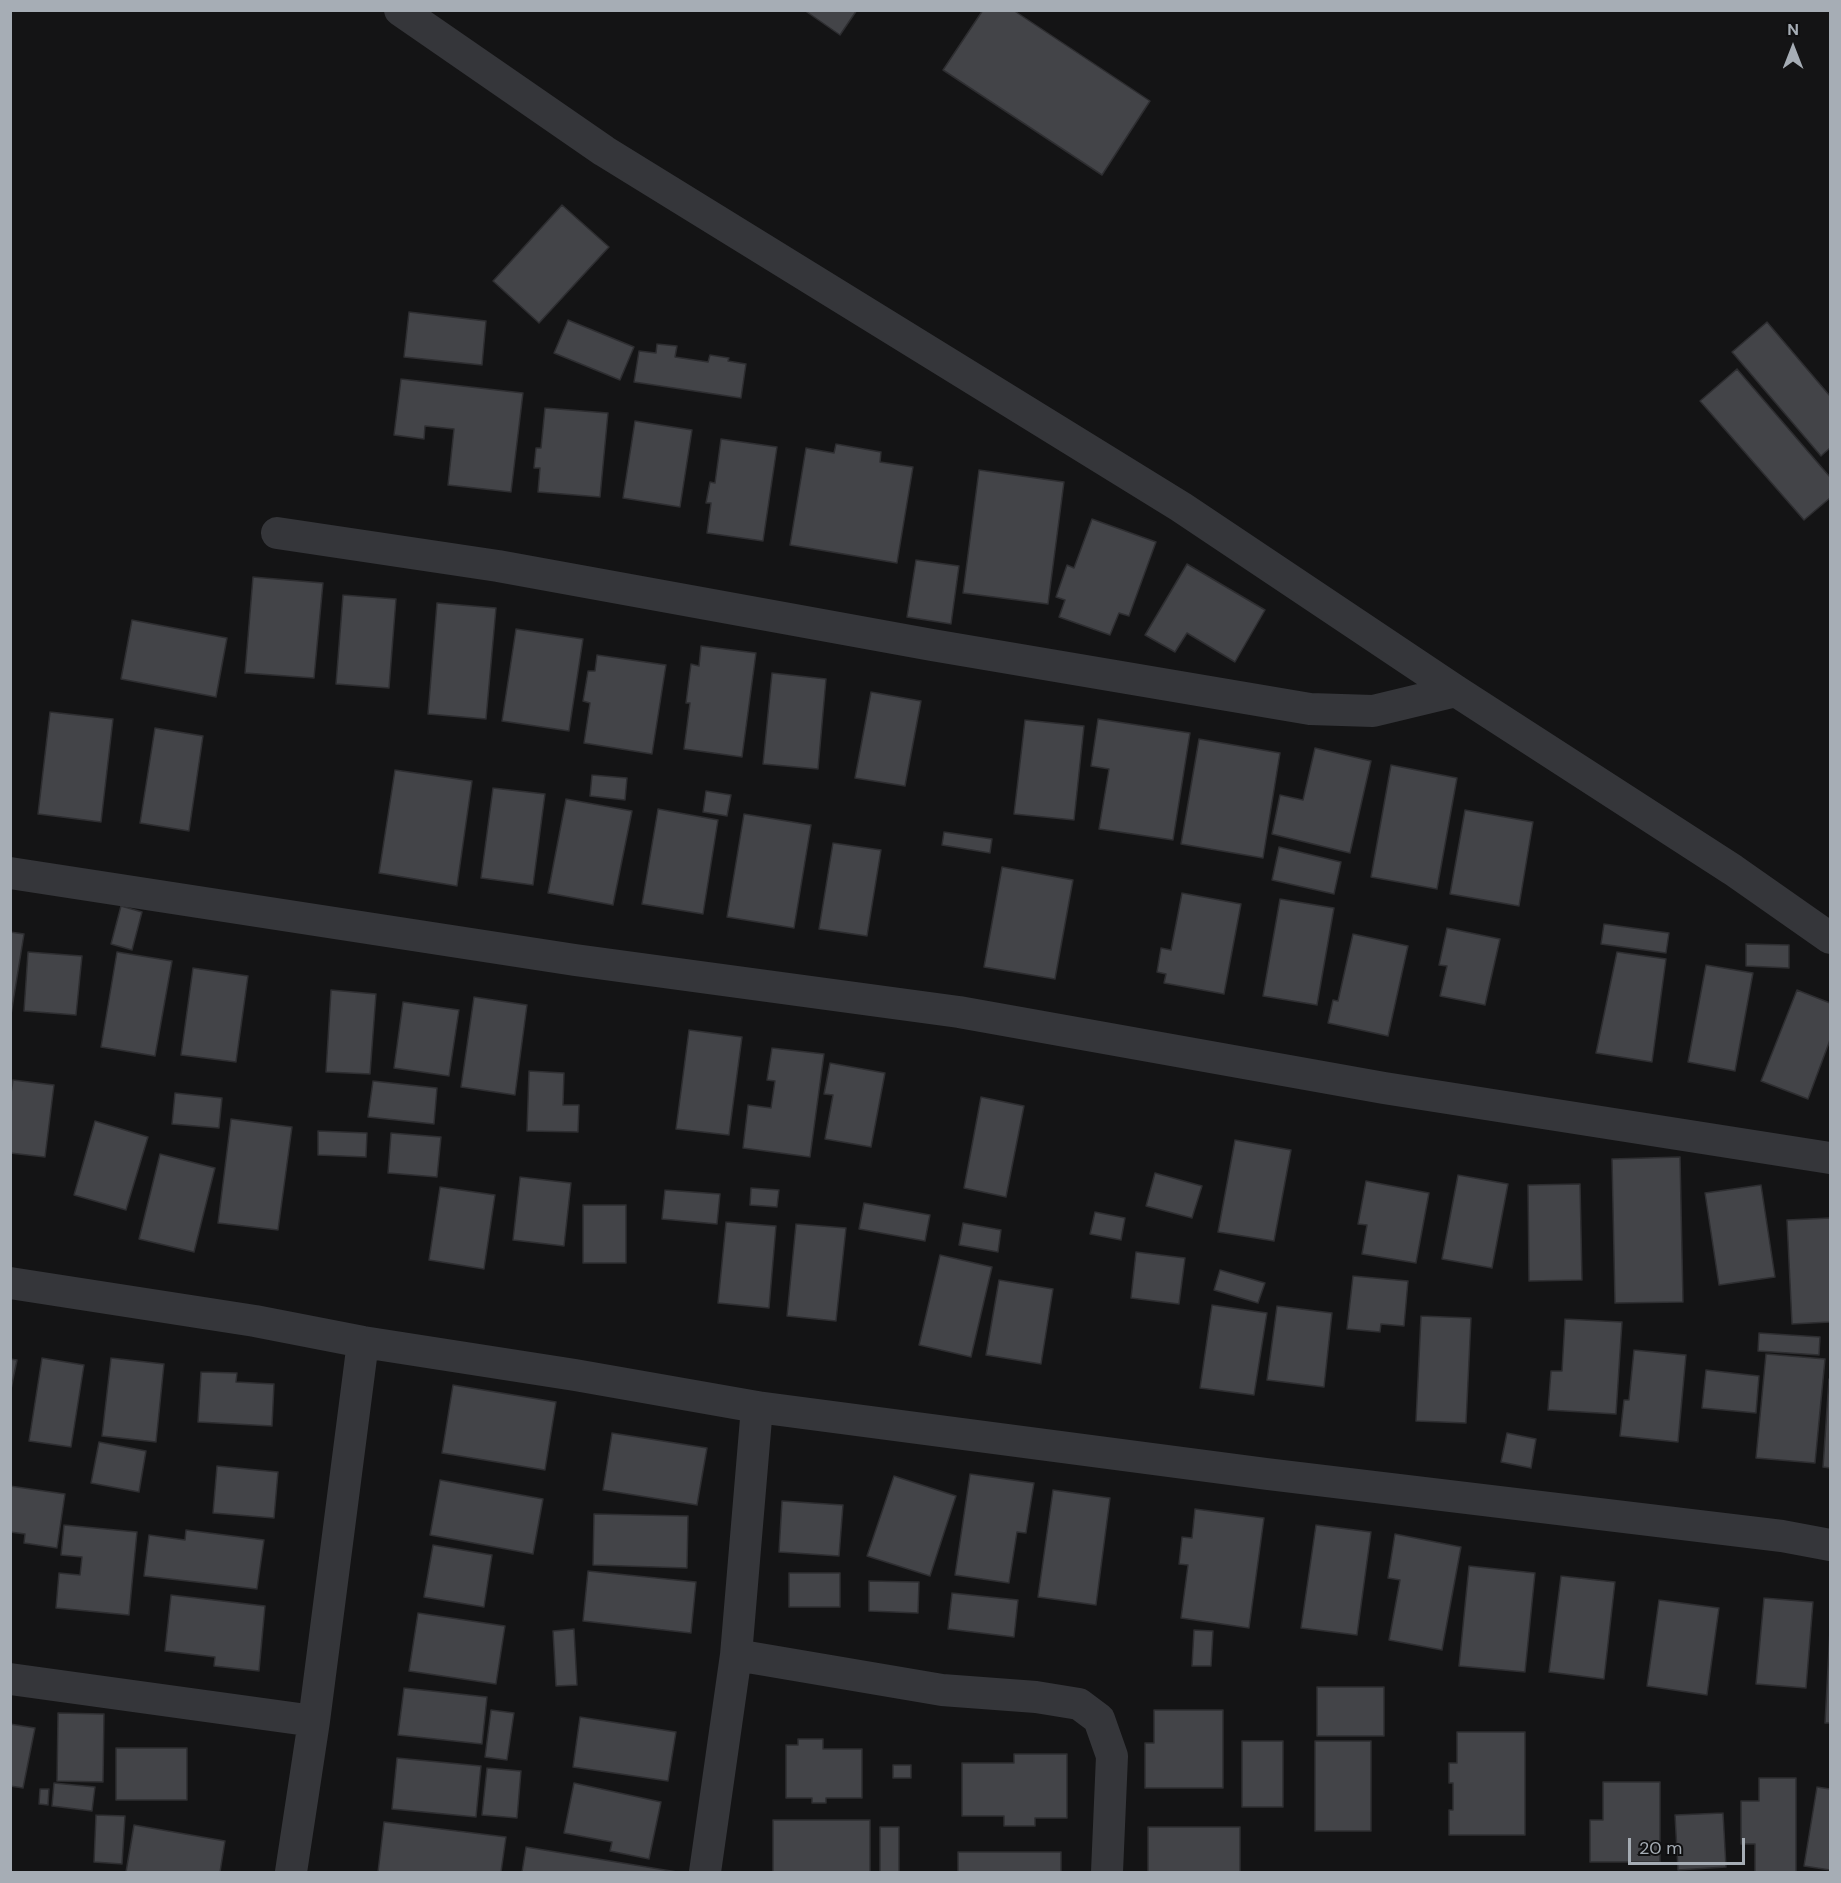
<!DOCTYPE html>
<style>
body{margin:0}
#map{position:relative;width:1841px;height:1883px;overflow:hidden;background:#141415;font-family:"DM Sans",sans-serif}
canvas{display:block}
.frame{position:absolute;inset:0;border:12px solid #a6adb5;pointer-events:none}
.north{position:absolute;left:1763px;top:18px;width:60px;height:60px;-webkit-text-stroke:4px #0f0f10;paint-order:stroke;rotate:0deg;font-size:16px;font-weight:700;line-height:24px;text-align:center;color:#a6adb5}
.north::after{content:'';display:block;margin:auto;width:21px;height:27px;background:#a6adb5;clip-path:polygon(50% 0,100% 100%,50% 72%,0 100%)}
.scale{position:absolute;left:1628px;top:1838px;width:117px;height:27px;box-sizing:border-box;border:3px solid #a6adb5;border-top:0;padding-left:8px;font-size:18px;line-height:21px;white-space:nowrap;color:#a6adb5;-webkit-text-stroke:4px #0f0f10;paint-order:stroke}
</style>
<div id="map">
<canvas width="1841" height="1883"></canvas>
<div class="frame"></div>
<div class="north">N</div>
<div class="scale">20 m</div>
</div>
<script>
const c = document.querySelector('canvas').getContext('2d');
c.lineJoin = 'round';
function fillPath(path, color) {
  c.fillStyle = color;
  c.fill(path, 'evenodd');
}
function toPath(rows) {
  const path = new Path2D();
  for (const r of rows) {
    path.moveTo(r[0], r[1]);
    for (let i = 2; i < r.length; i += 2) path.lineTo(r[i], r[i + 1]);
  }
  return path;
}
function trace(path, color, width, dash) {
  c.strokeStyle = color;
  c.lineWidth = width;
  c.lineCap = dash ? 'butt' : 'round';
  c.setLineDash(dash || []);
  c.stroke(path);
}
const building = toPath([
 [804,10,857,10,840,35,804,10],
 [983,10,1013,10,1150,101,1102,175,943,70,983,10],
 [562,205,609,247,539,323,493,281,562,205],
 [409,312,486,321,482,365,404,357,409,312],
 [568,320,634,347,620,380,554,353,568,320],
 [1767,322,1830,396,1830,448,1821,456,1732,352,1767,322],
 [657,344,677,346,675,357,708,362,710,355,729,358,728,361,746,364,741,398,634,382,639,351,656,353,657,344],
 [1737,369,1830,477,1830,498,1804,520,1700,401,1737,369],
 [401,379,523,393,511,492,448,485,454,429,425,426,424,439,394,435,401,379],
 [545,408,608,413,600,497,538,492,540,468,534,468,536,448,541,448,545,408],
 [635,421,692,430,680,507,623,498,635,421],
 [721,439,777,447,763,541,707,533,711,503,706,503,710,482,715,483,721,439],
 [836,444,881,452,880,462,913,467,897,563,790,545,806,448,834,453,836,444],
 [979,470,1064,482,1048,604,963,593,979,470],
 [1092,519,1156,542,1129,616,1119,613,1110,635,1059,617,1065,600,1056,597,1067,565,1074,568,1092,519],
 [916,560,959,566,951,624,907,617,916,560],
 [1187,564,1265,610,1235,662,1187,633,1175,652,1145,635,1187,564],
 [253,577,323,583,314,678,245,673,253,577],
 [343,595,396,599,389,688,336,684,343,595],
 [437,603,496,608,486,719,428,714,437,603],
 [132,620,227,638,216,697,121,679,132,620],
 [516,629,583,639,569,731,502,721,516,629],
 [701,646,756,653,742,757,684,749,690,703,686,703,691,664,699,666,701,646],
 [597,655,666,665,652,754,584,743,590,703,583,701,588,671,595,671,597,655],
 [772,673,826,679,818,769,763,764,772,673],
 [871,692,921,701,905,786,855,778,871,692],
 [50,712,113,719,101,822,38,814,50,712],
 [1098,719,1190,733,1173,840,1099,829,1109,769,1091,766,1098,719],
 [1025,720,1084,726,1074,820,1014,814,1025,720],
 [155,728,203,736,189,831,140,823,155,728],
 [1199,739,1280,753,1263,858,1181,844,1199,739],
 [1315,748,1371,761,1350,853,1272,834,1280,795,1303,800,1315,748],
 [1391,765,1457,778,1437,889,1371,877,1391,765],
 [395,770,472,781,457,886,379,873,395,770],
 [592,775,627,778,625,800,590,796,592,775],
 [493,788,545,794,533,885,481,878,493,788],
 [706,791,731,795,727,816,703,812,706,791],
 [566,799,632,811,613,905,548,893,566,799],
 [658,809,718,820,703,914,642,904,658,809],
 [1465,810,1533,822,1519,906,1450,894,1465,810],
 [744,814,811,825,794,928,727,917,744,814],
 [944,832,992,839,990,853,942,845,944,832],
 [833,843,881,850,867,936,819,929,833,843],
 [1279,847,1341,862,1334,894,1272,880,1279,847],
 [1002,867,1073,880,1055,979,984,967,1002,867],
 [1182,893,1241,904,1224,994,1164,983,1166,974,1157,972,1161,948,1171,950,1182,893],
 [1280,899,1334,908,1317,1005,1263,996,1280,899],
 [121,906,142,912,132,950,111,944,121,906],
 [1604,924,1669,933,1666,953,1601,944,1604,924],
 [1447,928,1500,939,1485,1005,1440,996,1447,966,1439,965,1447,928],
 [10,932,24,934,10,1021,10,932],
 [1353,934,1408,946,1388,1036,1328,1023,1333,1000,1338,1001,1353,934],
 [1746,944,1789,945,1789,968,1746,966,1746,944],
 [28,952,82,956,76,1015,24,1011,28,952],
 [117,952,172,961,155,1056,101,1047,117,952],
 [1617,952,1666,959,1652,1062,1596,1053,1617,952],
 [1706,965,1753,973,1735,1071,1688,1062,1706,965],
 [193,968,248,976,236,1062,181,1055,193,968],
 [331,990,376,994,370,1074,326,1072,331,990],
 [1797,990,1830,1003,1830,1040,1808,1099,1761,1081,1797,990],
 [474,997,527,1005,515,1095,461,1087,474,997],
 [403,1002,459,1010,449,1076,394,1068,403,1002],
 [689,1030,742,1037,729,1135,676,1129,689,1030],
 [772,1048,824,1054,810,1157,743,1148,748,1105,771,1108,775,1081,767,1080,772,1048],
 [830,1063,885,1073,871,1147,825,1139,833,1095,824,1094,830,1063],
 [529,1071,564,1073,563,1105,579,1105,578,1132,527,1131,529,1071],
 [13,1080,54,1085,45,1157,10,1153,10,1100,13,1080],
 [373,1081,437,1088,434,1124,368,1117,373,1081],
 [175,1093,222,1098,219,1128,172,1124,175,1093],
 [981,1097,1024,1106,1006,1197,964,1188,981,1097],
 [231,1119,292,1127,278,1230,218,1223,231,1119],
 [95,1121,148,1137,126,1210,74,1195,95,1121],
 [318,1131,367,1133,366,1157,318,1155,318,1131],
 [391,1133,441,1137,437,1177,388,1173,391,1133],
 [1235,1140,1291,1150,1274,1241,1218,1232,1235,1140],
 [160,1154,215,1168,194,1252,139,1239,160,1154],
 [1680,1157,1683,1302,1615,1303,1612,1159,1680,1157],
 [1155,1173,1202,1186,1192,1218,1146,1206,1155,1173],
 [1458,1175,1508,1184,1492,1268,1442,1259,1458,1175],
 [520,1177,571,1183,564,1246,513,1240,520,1177],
 [1366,1181,1429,1193,1416,1263,1362,1254,1367,1225,1358,1224,1366,1181],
 [1580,1184,1582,1280,1529,1281,1528,1185,1580,1184],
 [1761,1185,1775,1277,1719,1285,1705,1193,1761,1185],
 [440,1187,495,1195,484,1269,429,1260,440,1187],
 [751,1188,779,1190,777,1207,750,1205,751,1188],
 [665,1190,720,1194,717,1224,662,1219,665,1190],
 [864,1203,930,1215,925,1241,859,1229,864,1203],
 [583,1205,626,1205,626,1263,583,1263,583,1205],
 [1095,1212,1125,1218,1121,1240,1090,1234,1095,1212],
 [1830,1218,1830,1322,1792,1324,1787,1220,1830,1218],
 [726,1222,776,1226,769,1308,718,1303,726,1222],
 [963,1223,1001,1230,998,1252,959,1245,963,1223],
 [796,1224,846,1228,836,1321,787,1316,796,1224],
 [1136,1252,1185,1258,1179,1304,1131,1298,1136,1252],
 [940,1255,992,1267,971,1357,919,1345,940,1255],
 [1220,1270,1265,1283,1258,1303,1214,1290,1220,1270],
 [1353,1276,1408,1281,1404,1326,1381,1324,1380,1332,1347,1329,1353,1276],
 [999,1280,1053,1289,1041,1364,986,1355,999,1280],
 [1212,1305,1267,1313,1254,1395,1200,1388,1212,1305],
 [1277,1306,1332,1313,1324,1387,1267,1380,1277,1306],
 [1421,1316,1471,1318,1466,1423,1416,1421,1421,1316],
 [1565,1319,1622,1322,1616,1414,1548,1410,1551,1371,1562,1371,1565,1319],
 [1759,1333,1820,1337,1819,1355,1758,1351,1759,1333],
 [1634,1350,1686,1355,1678,1442,1620,1436,1624,1400,1629,1400,1634,1350],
 [1766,1354,1825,1359,1815,1463,1756,1458,1766,1354],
 [42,1358,84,1365,71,1447,29,1441,42,1358],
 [111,1358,164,1364,156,1442,102,1436,111,1358],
 [10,1359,17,1360,10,1394,10,1359],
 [1706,1370,1759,1376,1756,1413,1702,1408,1706,1370],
 [201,1372,237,1373,236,1382,274,1384,272,1426,198,1422,201,1372],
 [1829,1379,1830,1379,1830,1468,1823,1467,1829,1379],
 [453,1385,556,1402,545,1470,442,1453,453,1385],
 [612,1433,707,1448,697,1505,603,1490,612,1433],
 [1507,1433,1536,1439,1531,1468,1501,1462,1507,1433],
 [99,1442,146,1451,139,1492,91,1483,99,1442],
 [217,1466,278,1472,274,1518,213,1513,217,1466],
 [970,1474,1034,1483,1026,1533,1017,1532,1009,1583,955,1575,970,1474],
 [894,1476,956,1496,930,1576,867,1556,894,1476],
 [440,1480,543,1499,533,1554,430,1535,440,1480],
 [10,1486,65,1494,57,1548,24,1543,25,1534,10,1532,10,1486],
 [1053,1490,1110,1498,1096,1605,1038,1597,1053,1490],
 [782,1501,843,1505,839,1556,779,1552,782,1501],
 [1195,1509,1264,1518,1249,1628,1181,1618,1188,1565,1179,1564,1182,1537,1192,1538,1195,1509],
 [594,1514,688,1516,687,1568,593,1565,594,1514],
 [64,1525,137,1532,129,1615,56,1608,59,1573,80,1575,82,1557,61,1555,64,1525],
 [1316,1525,1371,1532,1357,1635,1301,1628,1316,1525],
 [186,1530,264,1540,257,1589,144,1576,149,1535,185,1540,186,1530],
 [1395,1534,1461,1547,1442,1650,1389,1640,1400,1580,1388,1578,1395,1534],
 [433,1545,492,1555,484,1607,424,1597,433,1545],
 [1469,1566,1535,1573,1525,1672,1459,1666,1469,1566],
 [588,1571,696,1582,691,1633,583,1621,588,1571],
 [789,1573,840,1573,840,1607,789,1607,789,1573],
 [1561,1576,1615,1582,1604,1679,1549,1672,1561,1576],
 [869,1581,919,1582,918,1613,869,1611,869,1581],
 [952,1593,1018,1600,1014,1637,948,1629,952,1593],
 [171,1595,265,1606,259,1671,214,1666,215,1657,165,1651,171,1595],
 [1764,1598,1813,1602,1806,1688,1756,1684,1764,1598],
 [1659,1600,1719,1608,1707,1695,1647,1686,1659,1600],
 [418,1613,505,1626,496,1684,409,1671,418,1613],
 [574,1629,577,1685,556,1686,553,1631,574,1629],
 [1194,1630,1213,1631,1211,1666,1192,1666,1194,1630],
 [1830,1630,1830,1723,1825,1723,1830,1630],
 [1317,1687,1384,1687,1384,1736,1317,1736,1317,1687],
 [404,1688,487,1697,482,1744,398,1735,404,1688],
 [491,1710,514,1713,507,1760,485,1757,491,1710],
 [1154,1710,1223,1710,1223,1788,1145,1788,1145,1743,1154,1743,1154,1710],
 [58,1713,104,1714,103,1782,57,1781,58,1713],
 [580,1717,676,1732,668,1781,573,1767,580,1717],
 [10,1724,35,1728,23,1788,10,1786,10,1724],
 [1457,1732,1525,1732,1525,1835,1449,1835,1449,1810,1453,1810,1453,1783,1449,1783,1449,1763,1457,1763,1457,1732],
 [798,1739,823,1739,823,1749,862,1749,862,1798,826,1798,826,1803,812,1803,812,1798,786,1798,786,1745,798,1745,798,1739],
 [1242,1741,1283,1741,1283,1807,1242,1807,1242,1741],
 [1315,1741,1371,1741,1371,1831,1315,1831,1315,1741],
 [116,1748,187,1748,187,1800,116,1800,116,1748],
 [1014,1754,1067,1754,1067,1818,1035,1818,1035,1826,1004,1826,1004,1816,962,1816,962,1763,1014,1763,1014,1754],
 [397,1758,481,1766,476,1817,392,1809,397,1758],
 [893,1765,911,1765,911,1778,893,1778,893,1765],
 [487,1768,521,1771,517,1818,482,1815,487,1768],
 [1759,1778,1796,1778,1796,1872,1755,1872,1755,1844,1741,1844,1741,1801,1759,1801,1759,1778],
 [1603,1782,1660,1782,1660,1862,1590,1862,1590,1820,1603,1820,1603,1782],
 [54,1783,95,1787,92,1811,52,1806,54,1783],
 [574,1783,661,1802,649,1859,610,1851,612,1842,564,1833,574,1783],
 [1817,1787,1830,1789,1830,1870,1804,1866,1817,1787],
 [40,1789,49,1789,48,1805,39,1804,40,1789],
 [1723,1813,1726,1867,1678,1870,1675,1815,1723,1813],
 [96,1815,125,1816,122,1864,94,1862,96,1815],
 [773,1820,870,1820,870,1872,773,1872,773,1820],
 [384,1822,506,1837,501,1872,378,1872,384,1822],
 [134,1825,225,1841,220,1872,126,1872,134,1825],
 [880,1827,899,1827,899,1872,880,1872,880,1827],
 [1148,1827,1240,1827,1240,1872,1148,1872,1148,1827],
 [526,1847,677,1872,522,1872,526,1847],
 [958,1852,1061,1852,1061,1872,958,1872,958,1852]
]);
const street = toPath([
 [400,10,604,151,1181,507,1456,691,1733,870,1830,938],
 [277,533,498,566,932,645,1310,709,1373,711,1456,691],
 [10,873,575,960,959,1012,1384,1088,1830,1158],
 [10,1283,255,1321,363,1342,575,1375,757,1407,1267,1474,1782,1536,1830,1545],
 [736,1655,757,1407],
 [10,1679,314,1721],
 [291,1872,314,1721,363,1342],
 [705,1872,736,1655,942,1690,1036,1697,1079,1704,1099,1719,1112,1756,1107,1872]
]);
fillPath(building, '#434448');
trace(building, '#2e2e31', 1.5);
trace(street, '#35363a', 32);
</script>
